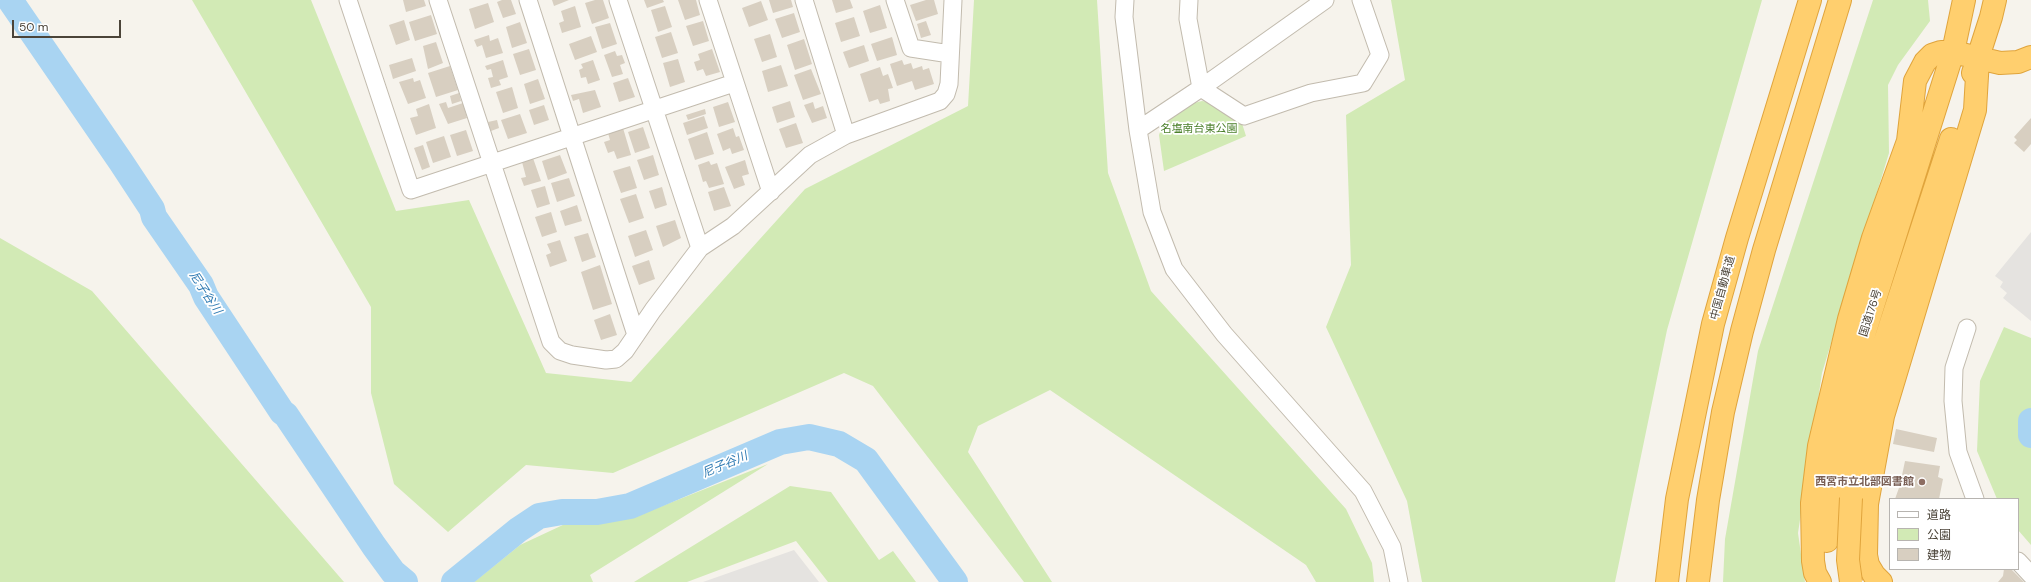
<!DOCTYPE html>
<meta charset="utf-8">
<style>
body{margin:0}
#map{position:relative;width:2031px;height:582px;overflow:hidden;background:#f6f3ec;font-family:"DM Sans","Noto Sans JP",sans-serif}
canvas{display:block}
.legend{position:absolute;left:1889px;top:498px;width:130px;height:72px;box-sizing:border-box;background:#fff;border:1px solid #b7b4b0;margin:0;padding:5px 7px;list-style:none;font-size:12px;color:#4b4439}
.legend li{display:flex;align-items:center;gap:8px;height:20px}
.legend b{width:20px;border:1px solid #b7b4b0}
.scale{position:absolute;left:12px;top:20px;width:109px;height:18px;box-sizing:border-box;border:2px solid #4b4439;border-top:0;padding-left:5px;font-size:12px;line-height:14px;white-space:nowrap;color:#4b4439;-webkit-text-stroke:3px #fff;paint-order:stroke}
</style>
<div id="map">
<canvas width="2031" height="582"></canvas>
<ul class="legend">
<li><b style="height:5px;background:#fff"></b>道路</li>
<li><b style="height:11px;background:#d2eab5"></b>公園</li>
<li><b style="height:11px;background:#d8cfc1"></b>建物</li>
</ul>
<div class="scale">50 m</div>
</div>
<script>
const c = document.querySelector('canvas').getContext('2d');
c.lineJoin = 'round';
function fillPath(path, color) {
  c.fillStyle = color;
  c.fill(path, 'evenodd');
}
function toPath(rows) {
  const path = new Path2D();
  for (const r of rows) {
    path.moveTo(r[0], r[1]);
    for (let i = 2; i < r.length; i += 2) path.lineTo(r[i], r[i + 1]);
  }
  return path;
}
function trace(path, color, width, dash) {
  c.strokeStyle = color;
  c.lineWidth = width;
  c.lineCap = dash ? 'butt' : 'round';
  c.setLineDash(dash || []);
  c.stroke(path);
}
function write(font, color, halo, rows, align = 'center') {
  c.font = font + ' "DM Sans","Noto Sans JP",sans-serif';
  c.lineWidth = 3.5;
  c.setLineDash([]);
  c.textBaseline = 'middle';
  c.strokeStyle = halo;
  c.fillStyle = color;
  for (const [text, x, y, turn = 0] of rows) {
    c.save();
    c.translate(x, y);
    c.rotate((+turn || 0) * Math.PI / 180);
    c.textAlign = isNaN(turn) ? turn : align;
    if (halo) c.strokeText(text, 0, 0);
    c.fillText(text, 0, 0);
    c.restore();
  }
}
const green = toPath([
 [192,0,311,0,396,211,469,200,546,373,631,382,805,189,968,106,974,0,1097,0,1108,173,1151,291,1346,509,1372,563,1374,582,1316,582,1306,565,1050,390,978,426,968,452,1052,582,1024,582,873,386,844,373,613,473,526,465,448,532,394,484,371,393,371,307],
 [1391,0,1762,0,1667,330,1615,582,1422,582,1407,501,1326,327,1351,265,1346,115,1405,80],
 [1873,0,1928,0,1930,21,1898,65,1888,85,1889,153,1822,373,1798,533,1805,582,1723,582,1725,539,1758,351],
 [1202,101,1208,102,1240,117,1246,136,1164,171,1159,135,1165,119,1194,103],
 [0,238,92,291,344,582,0,582],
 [2004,327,2031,338,2031,545,2018,530,2018,499,1997,499,1977,451,1980,381],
 [768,464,590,575,593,582,474,582,520,545,565,524,642,514],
 [790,486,831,492,879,560,893,551,916,582,828,582,796,541,687,582,634,582]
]);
const parking = toPath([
 [2031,232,2031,321,2003,298,2007,293,2000,287,2003,282,1995,276],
 [794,550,819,582,703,582]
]);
const river = toPath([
 [10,0,121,162,152,209,154,217,201,285,206,297,282,412,286,415,374,546,393,572,405,582],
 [2031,421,2031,435],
 [454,582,518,530,539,516,562,512,597,512,630,506,780,442,809,437,839,444,866,460,955,582]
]);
const building = toPath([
 [403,0,424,0,426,6,406,12],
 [502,0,511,0,516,14,503,18,497,2],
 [552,0,569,0,554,6],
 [595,0,603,0,609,18,592,24,585,3],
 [644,0,663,0,664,2,647,8],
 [678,0,696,0,700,15,685,20],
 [769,0,791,0,793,7,773,13],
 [832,0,850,0,853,8,836,13],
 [926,0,934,0,938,14,916,21,910,5],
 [761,1,768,20,749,27,742,8],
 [488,3,494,22,475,29,469,9],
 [880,5,887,28,870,33,863,11],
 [575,6,581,27,562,33,559,23,564,21,561,11],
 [665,6,672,27,658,32,651,10],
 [794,13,800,32,782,38,775,19],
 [431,15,437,34,415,41,409,22],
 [854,17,860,36,841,42,835,23],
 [404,20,410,40,396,45,389,25],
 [703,21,709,41,693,46,686,26],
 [926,21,931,35,921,38,917,24],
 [520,22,527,43,512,48,506,27],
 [610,23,617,44,602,49,595,27],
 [671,32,678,53,662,58,655,37],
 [770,34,777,57,762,62,754,39],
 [489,35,490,41,498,38,503,53,486,58,482,45,477,47,474,40],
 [591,36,597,52,575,60,569,44],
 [892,37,897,55,877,61,871,44],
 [804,39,812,64,795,70,787,45],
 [436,42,443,63,428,69,423,46],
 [864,45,869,61,849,68,843,52],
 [529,49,536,70,520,75,513,54],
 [712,49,720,72,706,76,703,69,697,71,694,62,700,60,698,54],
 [615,51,617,56,622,55,625,63,620,65,623,74,612,77,604,55],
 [412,58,416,71,393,79,389,65],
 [678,59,685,82,670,87,663,63],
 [503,60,508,77,499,80,501,85,491,88,488,78,493,77,491,69,487,70,485,66],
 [593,60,600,80,588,84,586,77,581,78,579,70,583,68,581,64],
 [902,60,904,65,911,63,913,69,922,66,923,70,929,68,934,84,915,90,912,81,897,86,890,64],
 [781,65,788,86,768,92,762,71],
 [450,66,458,90,436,97,428,73],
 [880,67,883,76,888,74,893,88,888,89,890,101,880,104,878,99,869,102,860,74],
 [811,69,821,94,803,100,794,75],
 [413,78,414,82,420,80,426,98,408,104,399,82],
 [628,78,635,97,619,102,613,83],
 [538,79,545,99,530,104,524,84],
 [512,87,518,108,503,113,496,92],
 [595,90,601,107,583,113,579,99,573,101,571,95],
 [459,93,461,101,452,104,450,96],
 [790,101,795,117,777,123,772,107],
 [446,102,448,108,463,103,467,118,448,124,439,104],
 [728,102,735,122,719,127,713,107],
 [813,102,815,109,823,106,827,118,812,123,804,105],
 [429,104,436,128,416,135,410,118,418,116,416,109],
 [544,105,549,120,534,125,529,110],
 [705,109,706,114,688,120,686,115],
 [520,114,527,133,508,139,501,120],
 [704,116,708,128,687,135,683,123],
 [2031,118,2031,144,2024,152,2014,143,2017,140,2014,137],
 [497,120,499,128,491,131,488,122],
 [796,123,803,143,786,148,779,129],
 [643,127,650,148,635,153,628,132],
 [623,128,631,155,617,159,614,151,608,153,604,142,610,140,608,133],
 [733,128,736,137,739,136,744,150,732,154,730,148,723,151,717,134],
 [466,130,473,151,457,156,450,135],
 [707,132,714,154,695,160,688,139],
 [444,136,451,157,433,163,426,142],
 [423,145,430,167,422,170,414,148],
 [560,155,567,173,548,180,542,161],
 [653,155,659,175,644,180,637,160],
 [533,158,541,181,524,186,521,178,526,177,522,162],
 [745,160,749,174,742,176,745,185,734,189,725,167],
 [709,161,711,165,717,163,724,184,709,188,706,181,703,182,698,165],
 [630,166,637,188,621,193,613,171],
 [569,178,575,196,557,202,551,183],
 [545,186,550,204,537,208,531,190],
 [662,187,667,205,655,209,649,191],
 [724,187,731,206,714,211,708,192],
 [636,194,644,218,629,223,620,199],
 [577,205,582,221,565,226,560,211],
 [551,212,557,232,542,237,535,217],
 [675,220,681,238,663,247,656,226],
 [646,230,653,250,635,257,628,236],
 [588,233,596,257,582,262,574,237],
 [560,240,567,261,550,267,546,255,551,253,547,244],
 [649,260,655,279,639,285,632,266],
 [600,265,612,304,593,310,581,272],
 [610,314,617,335,601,340,594,320],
 [1896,429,1937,438,1934,452,1893,444],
 [1905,461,1940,466,1938,477,1943,479,1939,499,1895,499,1900,485],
 [2004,569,2011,569,2024,582,1998,582,2003,576]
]);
const minor = toPath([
 [348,0,411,190,734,83],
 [438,0,551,342,560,351,572,355,606,360,616,359,625,351,653,310,700,248,733,226,810,155,846,135,940,101,946,94,949,84,953,0],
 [528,0,636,335],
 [618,0,700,248],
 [708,0,771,192],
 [804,0,846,135],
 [895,0,911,48,950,54],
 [1125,0,1124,17,1138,130,1152,212,1174,269,1224,334,1363,491,1392,547,1399,582],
 [1189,0,1188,19,1201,88,1325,0],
 [1138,130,1201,88,1244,116,1311,93,1363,83,1380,55,1361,0],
 [1967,328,1954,368,1953,401,1958,452,1975,499],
 [2018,561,2031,575]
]);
const highway = toPath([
 [1973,73,1991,17,1995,0],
 [1851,498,1871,384,1951,139],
 [1827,541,1829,498,1841,431,1861,344,1953,52,1964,0],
 [1667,582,1677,499,1713,324,1737,238,1810,0],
 [1698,582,1708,500,1723,412,1742,331,1764,250,1840,0],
 [1820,582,1815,573,1813,561,1812,503,1819,446,1849,319,1873,238,1908,141,1915,81,1925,62,1932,55,1941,52,1953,52,2000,63,2018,62,2031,57],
 [1881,582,1874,575,1868,565,1866,555,1867,504,1883,416,1975,110,1978,59]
]);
const highwayBridge = toPath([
 [1851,498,1848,560,1851,582]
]);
const markers = [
 [1922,482,4,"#8d6e63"]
];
const parkNames = [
 ["名塩南台東公園",1199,129]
];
const streetNames = [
 ["中国自動車道",1723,288,-75],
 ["国道176号",1871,313,-72]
];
const educationNames = [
 ["西宮市立北部図書館",1914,482]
];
const waterNames = [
 ["尼子谷川",205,293,57],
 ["尼子谷川",725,465,-23]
];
fillPath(green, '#d2eab5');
fillPath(parking, '#e5e3e0');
trace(river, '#a9d4f2', 26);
fillPath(building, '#d8cfc1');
trace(minor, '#c2bbae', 19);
trace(highway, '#e0a43c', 24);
trace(minor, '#fff', 17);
trace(highway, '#ffcf6e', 22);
trace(highwayBridge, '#e0a43c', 24, []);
trace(highwayBridge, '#ffcf6e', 22);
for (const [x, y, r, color] of markers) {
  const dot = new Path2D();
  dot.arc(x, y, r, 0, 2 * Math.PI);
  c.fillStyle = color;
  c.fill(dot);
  trace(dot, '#fff', 1.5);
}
write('11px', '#4a7f2a', '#fff', parkNames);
write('11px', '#4b4439', '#fff', streetNames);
write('bold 11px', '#785e54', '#fff', educationNames, 'right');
write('italic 12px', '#2e7ab2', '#fff', waterNames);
</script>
